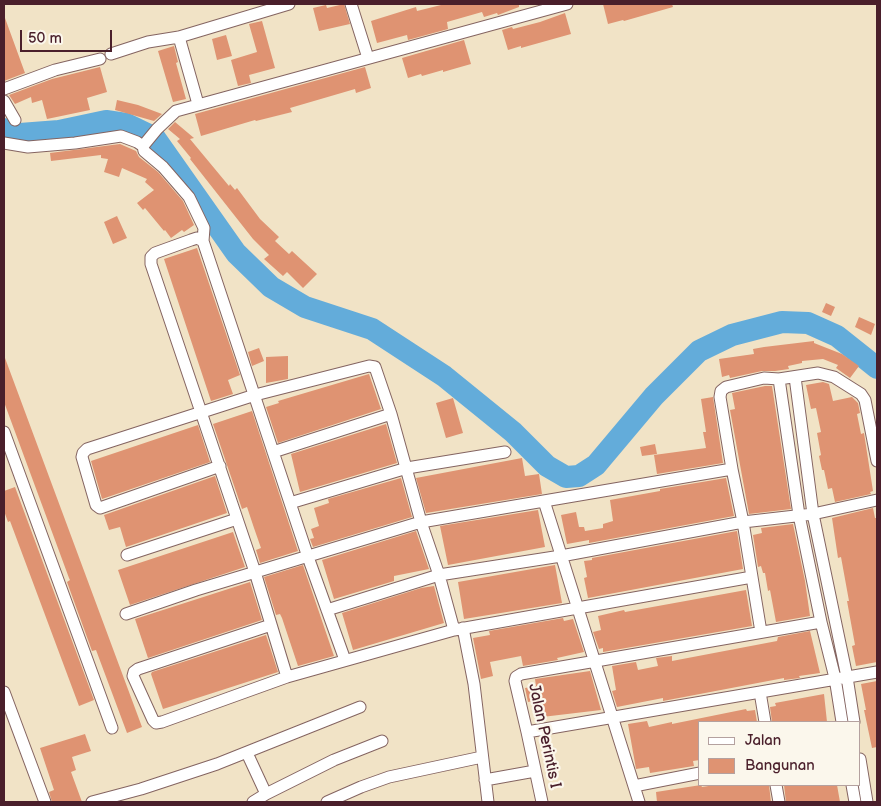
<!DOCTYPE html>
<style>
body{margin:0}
#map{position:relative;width:881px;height:806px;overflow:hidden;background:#f1e3c6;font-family:"Balsamiq Sans",sans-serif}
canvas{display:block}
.frame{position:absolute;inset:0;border:5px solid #4a1f2b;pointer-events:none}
.legend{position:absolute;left:698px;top:721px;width:162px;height:65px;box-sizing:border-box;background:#fbf7ec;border:1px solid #b4a19f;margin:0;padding:6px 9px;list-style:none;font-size:15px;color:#4a1f2b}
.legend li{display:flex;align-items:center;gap:10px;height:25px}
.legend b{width:25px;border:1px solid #b4a19f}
.scale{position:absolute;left:20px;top:30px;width:92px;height:22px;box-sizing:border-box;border:2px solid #4a1f2b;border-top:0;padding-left:6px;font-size:15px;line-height:18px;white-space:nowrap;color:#4a1f2b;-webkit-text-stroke:4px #fbf7ec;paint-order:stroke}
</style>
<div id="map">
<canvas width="881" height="806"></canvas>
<div class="frame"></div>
<ul class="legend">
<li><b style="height:6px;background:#fff"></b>Jalan</li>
<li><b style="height:14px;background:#df9372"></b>Bangunan</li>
</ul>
<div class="scale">50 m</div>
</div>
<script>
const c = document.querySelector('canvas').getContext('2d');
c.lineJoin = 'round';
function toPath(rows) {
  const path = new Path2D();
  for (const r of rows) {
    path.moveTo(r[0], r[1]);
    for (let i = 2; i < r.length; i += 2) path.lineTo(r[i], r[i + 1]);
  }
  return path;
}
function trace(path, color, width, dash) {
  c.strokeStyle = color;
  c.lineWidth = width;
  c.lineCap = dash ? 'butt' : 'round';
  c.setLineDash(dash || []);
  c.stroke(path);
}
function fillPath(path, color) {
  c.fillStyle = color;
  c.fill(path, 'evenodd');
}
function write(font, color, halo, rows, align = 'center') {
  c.font = font + ' "Balsamiq Sans",sans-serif';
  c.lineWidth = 4.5;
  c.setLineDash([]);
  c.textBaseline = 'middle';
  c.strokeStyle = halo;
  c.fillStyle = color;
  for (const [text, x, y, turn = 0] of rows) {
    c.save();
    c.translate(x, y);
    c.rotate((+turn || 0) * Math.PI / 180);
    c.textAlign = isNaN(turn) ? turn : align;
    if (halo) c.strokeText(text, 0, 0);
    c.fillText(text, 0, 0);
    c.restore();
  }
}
const river = toPath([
 [4,129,20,134,59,131,106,121,126,124,155,138,236,253,271,287,305,307,372,329,444,376,513,432,547,466,566,477,579,476,596,465,654,396,699,351,732,335,782,322,808,323,837,336,877,368]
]);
const building = toPath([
 [344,4,350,24,319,31,313,8,326,5,327,8],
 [445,4,519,4,519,7,498,15,497,13,484,17,482,12,447,22,448,29,408,40,407,35,377,43,371,21,416,7,417,11],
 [603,4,672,4,673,7,624,21,623,20,608,24],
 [565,13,571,34,521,48,521,46,508,50,502,30,512,27,513,29,540,22],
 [4,18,5,18,25,73,4,81],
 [262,21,275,68,249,75,251,83,238,86,231,60,257,52,249,24],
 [226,35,232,56,217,60,212,39],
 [464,40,471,64,443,72,443,70,422,76,421,74,408,78,402,58],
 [174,46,178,62,176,63,186,99,173,102,158,51],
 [100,67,107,92,87,98,90,110,47,119,42,100,32,103,31,97,15,104,9,95,52,79],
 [365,67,371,88,356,93,355,89,290,108,292,112,256,121,255,120,201,136,195,114],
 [117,100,138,105,162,114,154,121,115,110],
 [175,122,194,138,190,139,229,186,230,184,235,190,237,188,260,219,279,237,275,241,289,254,292,251,317,274,303,288,287,272,283,276,264,259,269,255,253,239,190,159,191,158,177,141,180,139,168,129],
 [120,144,136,151,139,157,158,172,183,201,194,225,184,232,182,230,171,238,165,230,164,231,145,208,143,210,137,203,154,190,145,182,147,179,122,168,119,177,104,172,108,159,101,158,101,155,51,161,50,153],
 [117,216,127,238,113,244,104,222],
 [197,248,240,375,228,380,233,394,211,401,164,259],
 [826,303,835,307,831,316,822,312],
 [859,317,875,324,871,335,855,327],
 [814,341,814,343,842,354,859,366,850,378,836,368,838,365,823,359,802,361,802,363,788,366,789,369,775,371,762,371,730,378,729,375,722,377,719,359,754,354,753,349,764,347],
 [259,348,264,361,252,366,248,352],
 [288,356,288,379,266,383,266,357],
 [5,358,142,727,127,733,96,650,92,651,67,582,70,580,69,578,4,402],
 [369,374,381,409,278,443,266,407,279,403,278,401],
 [823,382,829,384,833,401,852,397,858,403,860,413,857,414,861,434,864,433,873,491,870,492,871,494,835,502,832,488,828,489,824,470,822,470,819,456,821,455,817,433,821,432,816,408,811,409,806,385],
 [765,386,772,386,791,509,749,514,730,410,735,409,732,393],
 [713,397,723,463,657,474,654,455,706,448,703,432,706,432,701,399],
 [453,398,463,433,446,438,436,403],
 [252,411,298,551,260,563,256,550,261,548,254,528,247,507,242,509,213,424],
 [386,424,397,463,300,492,291,454],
 [198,425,210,462,102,499,91,461],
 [655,444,657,454,642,456,640,447],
 [522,458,525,476,539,474,542,494,426,513,416,478],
 [215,476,227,513,126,547,120,527,109,530,104,515],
 [401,478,412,517,313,547,310,539,314,538,311,529,319,526,314,508,329,503,328,499],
 [726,478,734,516,589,543,589,540,567,544,561,515,576,512,579,527,584,527,585,531,603,528,603,524,613,521,610,500,660,491,660,489],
 [15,487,94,700,79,706,10,521,8,522,4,511,4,491],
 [873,508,875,518,877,518,877,662,856,666,852,646,855,645,847,601,849,601,841,557,838,558,832,518],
 [538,510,545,547,448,565,440,526],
 [793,524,805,581,810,616,776,622,770,590,768,591,765,573,763,573,761,566,758,567,753,535,762,533,761,528],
 [416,531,429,569,394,576,394,581,334,599,322,560],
 [737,531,743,569,588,598,584,578,587,577,584,561,592,560,592,558],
 [233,532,245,567,130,605,118,570],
 [303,565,334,656,298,666,282,618,280,614,276,615,264,577],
 [555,565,562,603,464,619,458,582],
 [250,582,262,620,148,658,135,619],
 [434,586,444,623,353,650,342,613,421,588],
 [746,590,752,626,603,652,603,648,599,649,593,632,601,630,598,616,624,610,625,612],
 [563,618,564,621,573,619,584,652,557,658,558,660,523,666,521,656,490,662,493,676,481,679,473,638,490,635,489,631],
 [810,631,820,673,799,676,800,678,784,680,784,678,663,701,663,698,617,707,612,691,616,690,612,666,636,662,638,670,658,666,656,658,672,656,672,661,777,641,778,637],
 [266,635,278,672,163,709,151,674,152,672],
 [590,671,601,710,542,717,538,700,528,702,525,688,536,686,535,679],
 [877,681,877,747,872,748,864,710,866,710,861,684],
 [824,694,827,722,772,722,770,707,776,706,775,703],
 [746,709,747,711,755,710,757,722,700,722,700,760,693,761,694,766,650,773,649,767,636,769,628,724,647,721,649,727,672,722,672,724],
 [85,734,91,751,72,757,76,770,71,772,82,802,52,802,49,792,54,790,40,748],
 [701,785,702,787,715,785,769,785,771,802,657,802,656,792],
 [784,785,837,785,840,802,786,802]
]);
const minor = toPath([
 [351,4,368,58],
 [179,37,198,104],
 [111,54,148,42,179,37,289,4],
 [4,89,55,70,100,59],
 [4,101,15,120],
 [4,143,28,147,75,143,121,136,137,142,143,146,144,151,163,167,189,197,204,228,203,241],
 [143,146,157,129,176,111,567,4],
 [795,377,813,514,847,677,854,722],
 [779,379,799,515,821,622,835,678,842,722],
 [4,432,112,728],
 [273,452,391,414],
 [220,466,100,508,96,505,82,457,83,453,87,449,255,395,369,366,375,367,391,414,421,522,439,575,454,630,287,677,162,722,156,723,153,720,133,676,134,672,138,669,271,625],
 [544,501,732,469],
 [290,503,407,468,505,452],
 [127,555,237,519],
 [327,610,439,575,561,556,743,522,813,514,877,500],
 [126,614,196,590,421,522,544,501,639,802],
 [463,628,474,684,488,802],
 [454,630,752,577],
 [761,632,743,522,732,469,720,397,721,391,726,387,764,378,779,379,818,373,834,377,861,394,865,400,877,461],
 [287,677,255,572,151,264,151,257,155,253,191,240,197,238,203,241,308,557,345,660],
 [4,692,45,802],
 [760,692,765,722],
 [527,732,877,672],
 [247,753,266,794],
 [860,759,867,802],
 [485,780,535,771],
 [776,785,779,802],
 [852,785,855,802],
 [634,786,700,773],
 [92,802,141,789,217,764,360,707],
 [253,802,266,794,334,760,382,741],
 [327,802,361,787,389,777,482,757],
 [542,802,527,732,515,681,516,677,521,674,821,622]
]);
const streetNames = [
 ["Jalan Perintis I",544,736,78]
];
trace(river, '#63acda', 22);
fillPath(building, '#df9372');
trace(minor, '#846461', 13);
trace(minor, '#fff', 11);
write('16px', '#4a1f2b', '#fbf7ec', streetNames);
</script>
